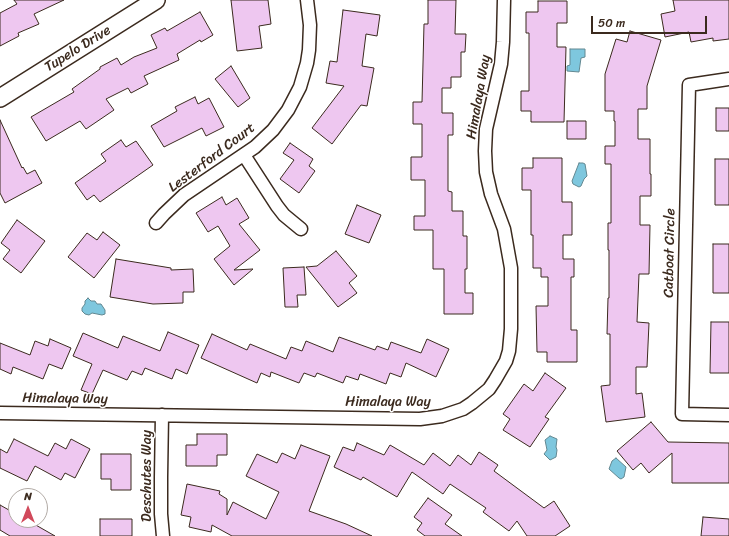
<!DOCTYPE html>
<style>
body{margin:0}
#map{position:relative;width:729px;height:536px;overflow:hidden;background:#fff;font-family:Sriracha,sans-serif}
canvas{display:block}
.north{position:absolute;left:8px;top:488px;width:40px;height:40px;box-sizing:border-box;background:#fff;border:1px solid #b1aaa5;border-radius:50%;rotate:0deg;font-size:11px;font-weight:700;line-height:16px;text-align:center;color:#3b2a1e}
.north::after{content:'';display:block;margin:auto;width:14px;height:18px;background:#d1495b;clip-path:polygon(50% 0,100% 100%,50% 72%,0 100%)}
.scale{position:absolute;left:591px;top:16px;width:116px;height:18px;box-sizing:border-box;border:2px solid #3b2a1e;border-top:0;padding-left:5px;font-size:12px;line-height:14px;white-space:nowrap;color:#3b2a1e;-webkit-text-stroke:3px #fff;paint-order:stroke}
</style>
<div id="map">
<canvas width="729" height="536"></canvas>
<div class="north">N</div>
<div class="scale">50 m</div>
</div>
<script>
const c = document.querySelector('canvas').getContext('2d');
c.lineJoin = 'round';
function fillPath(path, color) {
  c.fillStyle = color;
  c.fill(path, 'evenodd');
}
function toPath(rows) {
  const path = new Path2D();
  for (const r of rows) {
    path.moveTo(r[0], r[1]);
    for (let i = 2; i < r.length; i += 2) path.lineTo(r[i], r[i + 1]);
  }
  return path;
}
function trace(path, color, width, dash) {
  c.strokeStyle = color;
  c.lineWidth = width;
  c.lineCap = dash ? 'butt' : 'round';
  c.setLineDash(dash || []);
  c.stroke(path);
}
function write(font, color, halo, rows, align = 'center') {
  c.font = font + ' Sriracha,sans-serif';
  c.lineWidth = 3;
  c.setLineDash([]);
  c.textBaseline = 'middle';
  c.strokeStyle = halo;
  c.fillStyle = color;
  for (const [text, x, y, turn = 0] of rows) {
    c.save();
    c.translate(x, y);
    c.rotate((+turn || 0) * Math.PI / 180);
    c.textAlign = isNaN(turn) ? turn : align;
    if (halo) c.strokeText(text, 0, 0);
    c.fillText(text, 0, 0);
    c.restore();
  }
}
const water = toPath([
 [570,49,585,49,585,57,581,58,579,72,567,71,567,66,570,65,570,49],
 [579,163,583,163,585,164,587,176,584,179,581,186,579,187,573,184,572,181,579,163],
 [88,298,91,301,95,301,97,304,101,304,105,310,105,314,102,315,92,313,89,315,85,314,82,311,82,308,85,304,85,301,88,298],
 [550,436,557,439,556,447,557,450,556,457,550,460,544,454,547,450,545,440,550,436],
 [616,458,626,467,624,477,621,479,619,478,609,469,612,461,616,458]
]);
const building = toPath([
 [14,0,64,0,34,14,39,24,18,33,19,36,0,46,0,13,17,4,14,0],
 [231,0,268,0,271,24,259,26,262,48,237,51,231,0],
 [428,0,456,0,455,34,466,34,465,52,461,52,461,77,451,77,451,88,442,88,442,113,453,113,453,135,448,135,448,191,452,192,452,211,463,211,463,236,467,236,467,269,465,269,465,293,473,293,473,314,444,314,444,269,433,269,433,230,414,230,414,216,425,216,425,180,411,180,411,157,422,157,422,124,413,124,413,102,422,102,424,24,428,24,428,0],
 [673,0,729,0,729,39,713,41,713,38,691,42,689,32,665,37,661,14,675,11,673,0],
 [538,1,567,1,567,23,557,23,557,47,566,47,564,122,531,122,531,111,521,111,521,91,529,91,529,33,526,33,526,12,538,12,538,1],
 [343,10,380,15,377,36,366,34,362,66,374,68,367,106,361,105,332,144,312,128,344,86,326,83,330,61,337,62,343,10],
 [200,12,213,35,201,42,200,40,177,54,179,60,144,76,148,84,131,93,128,88,106,99,114,110,86,129,80,121,46,141,31,117,74,92,72,89,100,69,100,67,117,58,121,65,134,57,157,48,151,35,165,28,167,31,200,12],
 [630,31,661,40,647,86,647,109,638,109,638,139,650,139,650,174,651,174,651,196,640,196,640,225,650,225,649,274,639,274,637,322,649,323,647,367,636,367,636,394,642,393,645,417,606,422,601,386,610,385,610,334,607,334,608,298,609,298,609,250,608,250,608,223,611,223,611,164,605,164,605,146,615,146,615,121,614,121,614,111,605,111,605,74,616,39,627,42,630,31],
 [231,66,250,98,238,107,215,79,231,66],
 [195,97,198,104,209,98,224,127,206,136,202,128,164,147,151,126,177,111,175,107,195,97],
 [716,108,729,108,729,131,716,131,716,108],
 [0,120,22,168,23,167,27,174,35,170,42,183,5,203,0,193,0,120],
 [567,121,586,121,586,139,567,139,567,121],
 [121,140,126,147,136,141,153,165,100,202,94,195,87,200,75,183,106,161,101,154,121,140],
 [290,143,313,159,309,166,315,171,299,193,280,179,294,160,283,153,290,143],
 [533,158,562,158,562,202,572,202,572,235,563,235,563,259,574,259,574,277,571,277,571,330,577,330,577,362,547,362,547,352,537,352,536,306,548,306,548,277,541,277,541,268,533,268,533,235,531,235,531,190,522,190,522,168,533,168,533,158],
 [715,159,729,159,729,205,715,205,715,159],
 [222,197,226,205,237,198,249,218,239,224,260,250,234,270,253,269,234,285,214,259,230,246,218,226,208,232,196,213,222,197],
 [357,205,381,215,369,243,345,234,357,205],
 [17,220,45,241,21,273,3,259,10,250,1,243,17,220],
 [103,232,120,245,94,278,68,257,87,233,97,240,103,232],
 [713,244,729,244,729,293,713,293,713,244],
 [336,251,357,276,349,283,357,293,338,307,306,267,317,266,336,251],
 [116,259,171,268,171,270,193,269,194,292,183,292,183,303,153,304,110,297,116,259],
 [304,267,306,295,297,295,298,307,285,307,283,268,304,267],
 [711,322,729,322,729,373,710,373,711,322],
 [168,332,199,345,187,374,176,369,172,379,145,368,142,375,132,371,127,380,103,370,92,394,81,390,92,364,73,356,83,333,118,348,123,336,160,351,168,332],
 [212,334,247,350,250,344,286,359,291,347,302,351,306,341,333,352,339,337,375,350,377,346,388,350,391,342,421,353,427,339,449,349,436,377,406,363,401,377,390,373,386,384,360,374,358,380,346,376,343,383,317,373,315,377,304,373,299,383,271,372,270,377,261,373,257,383,201,358,212,334],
 [50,339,71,348,62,369,49,364,43,379,13,367,11,374,0,369,0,343,30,355,35,341,48,346,50,339],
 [545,373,566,388,545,417,549,419,530,447,503,430,510,419,503,414,524,384,533,391,545,373],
 [651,422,668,442,729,443,729,483,672,483,672,453,649,473,641,463,633,470,617,451,651,422],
 [197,434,227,434,227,455,217,455,217,466,186,466,186,445,197,445,197,434],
 [14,439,48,456,55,443,66,449,71,439,90,449,75,478,65,473,61,480,35,466,27,481,0,468,0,449,7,453,14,439],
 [357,443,384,455,390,445,424,465,433,453,450,466,458,455,471,465,479,452,498,465,494,471,544,508,554,501,570,526,555,536,527,536,517,521,509,531,483,512,486,508,450,484,443,494,412,472,397,497,363,477,361,480,334,467,343,447,354,451,357,443],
 [301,445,330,456,309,511,346,524,372,536,232,536,212,525,211,532,189,527,191,517,181,515,187,484,220,491,219,494,227,499,227,515,233,502,266,519,279,492,246,476,257,454,277,463,282,453,295,459,301,445],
 [101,454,131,454,131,490,111,490,111,479,101,479,101,454],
 [428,498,452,515,445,524,462,536,425,536,417,530,422,523,414,517,428,498],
 [0,505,16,514,16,520,27,520,55,536,10,536,0,530,0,505],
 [703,517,729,519,729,536,701,536,703,517],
 [100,519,132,519,132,536,100,536,100,519]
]);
const street = toPath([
 [729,79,689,85,682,414,729,415],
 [244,155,277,206,284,215,301,229],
 [156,223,164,214,184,195,255,147,273,130,288,110,300,87,307,63,309,50,310,25,307,0],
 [0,413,420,419,442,416,463,409,472,403,489,389,495,380,506,361,509,351,511,329,511,268,504,229,491,194,486,172,485,151,486,129,501,64,503,42,504,0],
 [162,415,161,477,161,514,163,536]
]);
const secondary = toPath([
 [0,98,156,0]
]);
const streetNames = [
 ["Tupelo Drive",78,49,-32],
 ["Himalaya Way",479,97,-80],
 ["Lesterford Court",212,158,-37],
 ["Catboat Circle",670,253,-89],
 ["Himalaya Way",65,399,1],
 ["Himalaya Way",388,402],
 ["Deschutes Way",147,476,-90]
];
fillPath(water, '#7ec7de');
trace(water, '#638891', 1);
fillPath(building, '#eec7f0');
trace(building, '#3b2a1e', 1);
trace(street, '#3b2a1e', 15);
trace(secondary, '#3b2a1e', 20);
trace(street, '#fff', 12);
trace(secondary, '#fff', 17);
write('14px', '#3b2a1e', '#fff', streetNames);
</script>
